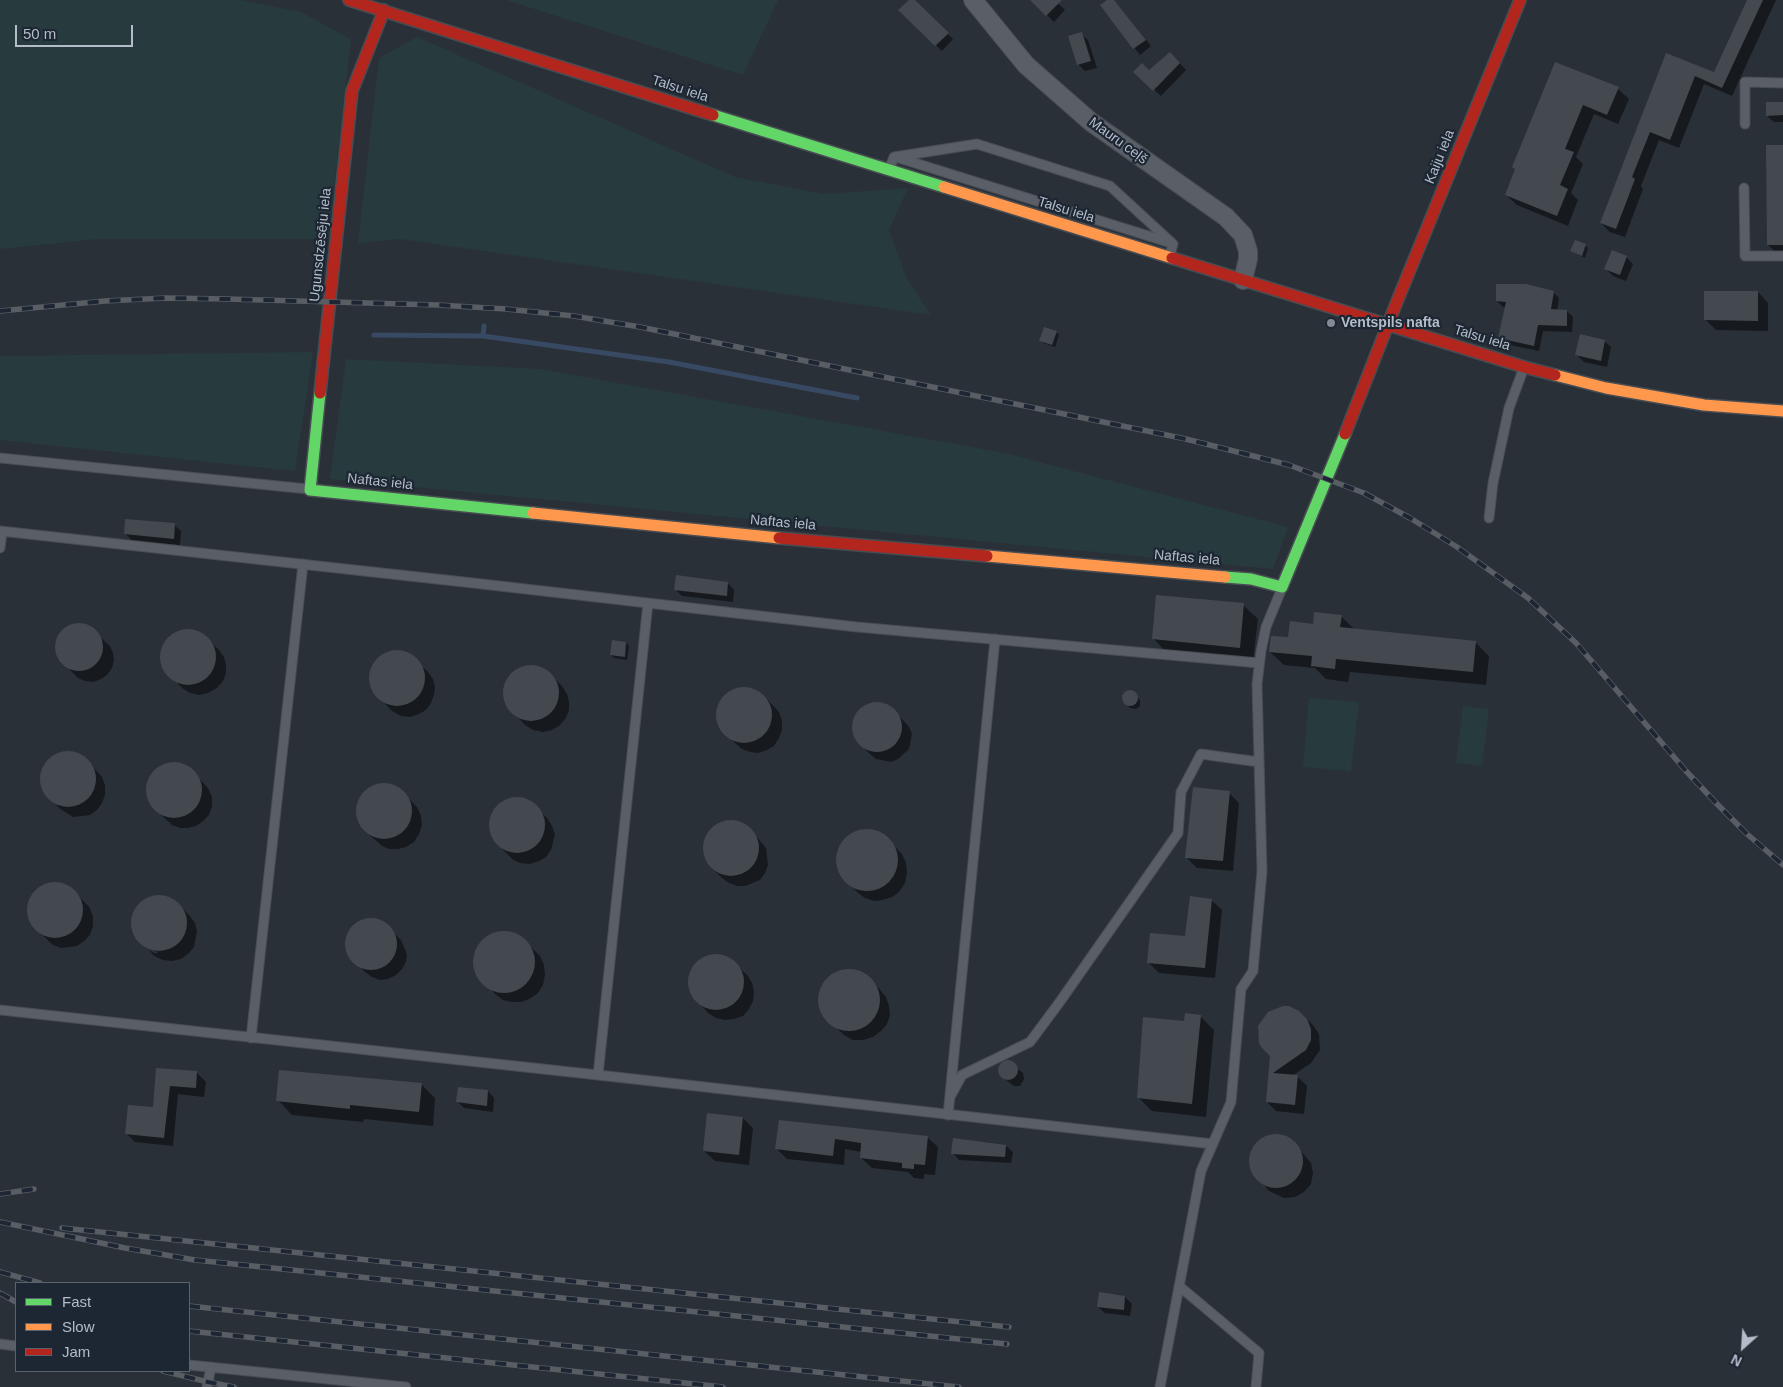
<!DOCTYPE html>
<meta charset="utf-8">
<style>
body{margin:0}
#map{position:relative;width:1783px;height:1387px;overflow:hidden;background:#2a3038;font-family:Arial,sans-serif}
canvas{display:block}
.legend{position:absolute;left:15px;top:1282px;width:175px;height:90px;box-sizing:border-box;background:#1d2633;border:1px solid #59626f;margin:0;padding:6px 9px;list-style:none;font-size:15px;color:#b4bcc9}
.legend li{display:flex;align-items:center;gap:10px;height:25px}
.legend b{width:25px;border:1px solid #59626f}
.north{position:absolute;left:1718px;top:1322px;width:50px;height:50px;-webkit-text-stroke:4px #1d2633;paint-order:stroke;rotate:206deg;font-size:14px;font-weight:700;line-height:20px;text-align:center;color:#b4bcc9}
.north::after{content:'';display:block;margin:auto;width:18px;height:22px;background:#b4bcc9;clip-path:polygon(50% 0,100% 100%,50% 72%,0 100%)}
.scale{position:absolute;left:15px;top:25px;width:118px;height:22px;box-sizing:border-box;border:2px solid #b4bcc9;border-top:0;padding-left:6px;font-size:15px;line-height:18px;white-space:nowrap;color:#b4bcc9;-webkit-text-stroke:4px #1d2633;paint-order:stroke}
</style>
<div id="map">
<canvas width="1783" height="1387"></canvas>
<ul class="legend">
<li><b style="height:6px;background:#63d668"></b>Fast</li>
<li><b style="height:6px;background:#ff974d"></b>Slow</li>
<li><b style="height:6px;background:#b3261e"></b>Jam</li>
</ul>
<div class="north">N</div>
<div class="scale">50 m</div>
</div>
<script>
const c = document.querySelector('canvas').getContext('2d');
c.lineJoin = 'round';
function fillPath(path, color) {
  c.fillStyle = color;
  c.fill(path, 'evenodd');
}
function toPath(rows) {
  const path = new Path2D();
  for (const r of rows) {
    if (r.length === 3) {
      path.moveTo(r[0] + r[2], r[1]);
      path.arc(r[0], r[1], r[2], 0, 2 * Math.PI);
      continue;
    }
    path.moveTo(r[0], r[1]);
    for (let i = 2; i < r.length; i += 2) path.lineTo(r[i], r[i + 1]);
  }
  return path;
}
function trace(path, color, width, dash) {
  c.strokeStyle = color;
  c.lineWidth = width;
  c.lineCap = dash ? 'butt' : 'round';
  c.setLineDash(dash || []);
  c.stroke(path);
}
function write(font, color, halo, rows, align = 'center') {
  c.font = font + ' Arial,sans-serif';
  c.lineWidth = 4.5;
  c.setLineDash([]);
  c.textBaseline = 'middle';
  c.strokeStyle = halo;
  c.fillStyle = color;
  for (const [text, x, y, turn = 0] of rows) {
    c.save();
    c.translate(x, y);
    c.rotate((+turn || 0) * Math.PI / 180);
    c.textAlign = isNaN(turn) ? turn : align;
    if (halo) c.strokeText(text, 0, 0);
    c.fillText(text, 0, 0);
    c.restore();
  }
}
const green = toPath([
 [0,0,239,0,301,12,351,39,328,239,98,239,0,249],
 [506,0,778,0,743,75],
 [417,37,735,177,824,194,908,188,889,230,907,279,931,315,400,239,358,243,379,58],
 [313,352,295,471,0,440,0,356],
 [346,359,540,369,1005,453,1288,527,1273,569,330,479],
 [1309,698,1359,702,1351,771,1303,767],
 [1463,706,1489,709,1482,766,1456,763]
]);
const shadow = toPath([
 [910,0,914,0,953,39,942,51,900,10],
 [1032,0,1055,0,1065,10,1054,22],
 [1109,0,1113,0,1117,4,1151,46,1140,55,1101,5],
 [1748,0,1776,0,1732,96,1704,84,1679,148,1659,140,1641,186,1643,189,1625,237,1610,232,1601,223,1667,54,1715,73],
 [1081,34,1088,40,1097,68,1085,71,1079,65,1070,37],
 [1177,60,1186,70,1161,96,1135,72,1149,72],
 [1556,63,1618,89,1629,99,1618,124,1594,114,1576,157,1583,164,1571,193,1578,200,1568,226,1517,205,1506,195],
 [1783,104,1783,122,1774,122,1767,116],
 [1783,146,1783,259,1768,245],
 [1585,245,1588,248,1585,258,1572,251],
 [1626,257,1633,264,1626,281,1613,276,1606,269],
 [1553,292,1559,298,1557,311,1567,311,1573,317,1572,332,1543,331,1539,351,1505,344,1499,338,1506,307,1503,307,1497,301],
 [1758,292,1768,303,1768,331,1716,330,1705,319],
 [1056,332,1059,335,1055,347,1043,343,1040,340],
 [1604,341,1611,347,1607,367,1584,362,1577,355],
 [174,525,181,531,180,545,132,541,126,534],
 [728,583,734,590,733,602,682,596,676,590],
 [1243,605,1258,619,1253,661,1167,653,1153,638],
 [1341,616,1355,630,1475,642,1489,656,1486,685,1350,672,1348,682,1326,679,1315,668,1284,665,1270,652,1289,639,1315,625],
 [81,625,88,626,110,646,113,653,114,660,112,668,107,675,101,679,93,682,85,681,78,678,61,661,57,654,58,639,67,628],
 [185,630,193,630,201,633,219,650,224,657,226,665,226,673,223,681,217,688,208,693,199,695,190,693,182,688,165,670,161,661,162,652,165,643,170,637,177,632],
 [626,643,629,646,627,660,614,658,611,655],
 [394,652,402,652,410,655,428,672,433,679,435,687,434,695,431,703,426,710,419,714,410,717,401,716,392,711,375,693,371,685,370,676,373,667,378,659,386,654],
 [528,667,537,667,545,670,562,686,567,694,569,702,569,710,566,718,560,725,552,730,543,732,533,730,525,725,508,707,505,698,505,689,508,680,513,673,520,669],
 [745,688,754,689,762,694,779,712,782,721,782,730,779,738,774,746,767,750,758,753,750,752,742,749,735,743,724,732,719,725,717,716,718,708,722,700,728,693,736,689],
 [1129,691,1133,692,1140,700,1140,706,1136,709,1130,708,1123,700,1124,694],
 [878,703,886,704,893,709,909,727,912,734,909,749,898,759,891,762,876,759,870,754,859,743,853,729,854,721,857,714,862,708,870,704],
 [67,752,77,753,85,758,102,777,105,785,105,795,102,803,97,810,90,815,73,817,59,808,43,790,41,782,41,773,44,765,50,758,58,754],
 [174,763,183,765,191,770,208,788,212,797,212,806,209,815,203,821,196,826,188,828,180,828,172,825,154,808,149,801,147,793,148,781,157,770,165,765],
 [382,785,391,785,400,790,417,807,421,816,422,825,419,834,414,842,406,847,398,849,389,849,382,846,364,830,359,822,357,814,357,806,360,798,366,791,373,787],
 [1229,793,1239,803,1233,871,1197,868,1187,858],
 [514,799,522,799,530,802,548,819,552,826,555,834,551,850,546,857,539,861,530,864,520,863,512,859,494,840,490,832,490,823,492,814,498,806,505,801],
 [733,821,742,824,750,829,766,848,768,865,765,873,760,880,745,886,737,886,729,883,722,878,711,867,704,851,705,842,708,833,715,827,723,822],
 [864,830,874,831,883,835,902,854,906,863,907,873,905,883,899,892,892,897,883,900,874,901,865,898,857,892,840,874,837,865,840,847,845,839,854,833],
 [55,883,64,885,72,889,90,908,93,917,93,926,90,935,84,941,77,946,61,948,53,945,35,928,31,921,28,913,29,905,32,897,38,890,46,885],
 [156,896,173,899,190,916,195,923,197,931,194,947,188,954,181,959,172,961,163,960,154,956,149,950,156,954,158,952,145,946,137,938,133,929,132,920,135,911,140,903,148,898],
 [1211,900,1222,910,1215,978,1159,973,1148,962,1186,938],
 [362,920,378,920,390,929,401,940,407,954,406,962,402,969,396,975,388,979,380,980,372,977,365,972,348,954,346,946,347,938,350,930],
 [501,932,512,933,521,937,540,956,544,965,545,975,543,985,537,994,529,999,521,1002,512,1002,503,1000,495,994,478,976,475,967,475,957,478,949,483,941,491,935],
 [714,955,723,956,730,959,748,976,752,983,754,992,753,1001,749,1009,743,1016,734,1019,725,1020,716,1018,708,1013,692,994,689,985,690,976,693,968,698,962,706,957],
 [844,970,853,970,862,973,870,978,886,997,889,1006,890,1015,887,1024,881,1031,873,1037,863,1040,853,1040,844,1035,825,1017,820,1008,819,998,821,989,828,979,835,973],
 [1303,1015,1313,1025,1319,1034,1320,1050,1311,1063,1292,1076,1298,1077,1307,1086,1304,1114,1276,1111,1267,1102,1272,1056],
 [1200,1016,1214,1030,1206,1117,1152,1111,1138,1097,1185,1022],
 [1009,1062,1023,1073,1024,1079,1020,1086,1014,1086,1000,1075,999,1069,1002,1064],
 [157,1069,197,1073,206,1082,204,1097,178,1094,173,1146,135,1142,126,1133,154,1109],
 [421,1084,435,1098,433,1126,364,1119,363,1122,292,1115,278,1100],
 [488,1091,494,1098,493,1112,464,1108,457,1101],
 [743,1118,753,1128,749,1165,715,1161,704,1151],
 [780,1121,927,1137,938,1147,935,1175,924,1174,924,1179,914,1178,908,1172,872,1168,861,1158,862,1152,845,1149,844,1165,787,1159,777,1149],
 [1269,1137,1285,1137,1294,1143,1311,1163,1313,1173,1311,1184,1304,1192,1295,1197,1284,1198,1269,1191,1252,1171,1250,1161,1253,1150,1259,1142],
 [1006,1146,1013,1152,1011,1163,959,1160,953,1153],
 [1125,1297,1132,1304,1130,1316,1105,1313,1098,1307]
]);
const stream = toPath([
 [374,335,483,336,669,362,857,398],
 [483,336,484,326]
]);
const building = toPath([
 [909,0,915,0,949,33,935,46,898,10],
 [1030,0,1062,0,1046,16],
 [1107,0,1114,0,1146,40,1133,49,1100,5],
 [1747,0,1763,0,1722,88,1695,76,1670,140,1650,132,1632,177,1635,179,1616,229,1600,223,1666,53,1714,72],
 [1082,32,1091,61,1077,65,1068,36],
 [1170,52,1180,63,1153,91,1133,72,1142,63,1149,70],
 [1555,62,1619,87,1607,115,1583,105,1565,149,1574,152,1560,185,1568,189,1557,216,1505,195,1515,169,1512,167],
 [1766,102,1783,102,1783,115,1766,116],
 [1766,145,1783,145,1783,245,1767,245],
 [1575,240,1586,244,1582,256,1570,251],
 [1612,250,1627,256,1620,275,1604,269],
 [1496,284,1526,284,1554,291,1551,309,1567,310,1567,326,1538,325,1534,346,1498,338,1506,302,1496,301],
 [1704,291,1758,291,1758,321,1704,320],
 [1044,327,1057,331,1052,345,1039,341],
 [1580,334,1605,340,1601,361,1575,355],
 [125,519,175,523,174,539,124,534],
 [676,575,728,582,727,596,674,590],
 [1156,595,1244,603,1240,648,1152,639],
 [1314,612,1342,615,1340,627,1476,641,1473,672,1336,659,1335,669,1311,666,1312,656,1269,652,1271,636,1288,637,1290,621,1313,624],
 [79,647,24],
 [188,657,28],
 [612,640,626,642,625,657,610,655],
 [397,678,28],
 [531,693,28],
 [744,715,28],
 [1130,698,8],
 [877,727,25],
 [68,779,28],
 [174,790,28],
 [384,811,28],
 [1193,787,1230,791,1223,861,1185,858],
 [517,825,28],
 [731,848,28],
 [867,860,31],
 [55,910,28],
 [159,923,28],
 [1190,896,1212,899,1205,968,1147,963,1150,933,1185,936],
 [371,944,26],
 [504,962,31],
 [716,982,28],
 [849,1000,31],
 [1283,1006,1289,1006,1299,1011,1307,1019,1311,1029,1311,1040,1306,1050,1273,1073,1298,1075,1295,1105,1266,1102,1270,1056,1262,1048,1259,1043,1258,1026,1268,1012],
 [1185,1013,1201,1015,1192,1104,1137,1098,1143,1017,1184,1021],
 [1008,1070,10],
 [156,1068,197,1071,196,1088,170,1086,164,1138,125,1134,128,1105,153,1107],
 [279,1070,422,1083,419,1112,350,1105,350,1109,276,1101],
 [458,1087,488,1090,487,1106,456,1102],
 [707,1113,743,1117,739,1155,703,1151],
 [779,1120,928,1136,925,1165,914,1164,914,1169,902,1168,902,1163,860,1158,861,1143,835,1139,833,1156,775,1149],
 [1276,1161,27],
 [953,1138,1006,1145,1005,1157,951,1154],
 [1099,1292,1125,1296,1124,1310,1097,1307]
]);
const lane = toPath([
 [1745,124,1745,82,1783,83],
 [899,158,1171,243],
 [890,167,894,157,977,144,1110,186,1173,244,1170,255],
 [1744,188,1745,256,1783,256],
 [0,458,308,489],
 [1489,518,1493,483,1509,408,1523,370],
 [0,531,482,584,857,627,1259,663],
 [0,548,2,532],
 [0,1010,598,1075,1213,1144],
 [251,1038,303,564],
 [598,1075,648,603],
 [950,1097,962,1075,1030,1042,1059,1003,1178,833,1181,792,1201,754,1259,762],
 [948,1115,995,639],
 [1179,1286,1259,1353,1256,1387],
 [0,1344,16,1346],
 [189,1365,406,1387],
 [207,1387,211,1367],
 [1160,1387,1201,1171,1231,1102,1241,989,1253,971,1262,871,1257,684,1261,651,1266,627,1282,588]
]);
const street = toPath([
 [973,0,1026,65,1091,122,1226,217,1243,235,1248,251,1248,259,1243,280]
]);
const fast = toPath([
 [713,115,944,187],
 [320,393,310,490,533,513],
 [1225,577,1251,579,1282,587,1345,434]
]);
const slow = toPath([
 [944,187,1172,258],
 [1555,375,1606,388,1704,405,1783,411],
 [533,513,779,538],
 [987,556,1225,577]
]);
const jam = toPath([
 [349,0,713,115],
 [1172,258,1524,367,1555,375],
 [320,393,352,91,384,10],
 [1345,434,1396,304,1520,0],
 [779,538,987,556]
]);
const rail = toPath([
 [0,311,105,301,166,298,227,299,438,305,506,309,574,316,640,327,1186,439,1289,465,1364,493,1410,518,1457,547,1528,598,1576,643,1686,771,1718,805,1747,834,1783,865],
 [0,1194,34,1189],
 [0,1222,125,1248,195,1260,1007,1344],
 [62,1228,1009,1327],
 [0,1272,40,1283],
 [0,1293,16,1302],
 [189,1306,959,1387],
 [189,1331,723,1387],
 [163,1371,208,1382,234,1387]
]);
const markers = [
 [1331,323,5,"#848b96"]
];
const streetNames = [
 ["Talsu iela",680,89,18],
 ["Mauru ceļš",1118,141,36],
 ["Kaiju iela",1440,157,-68],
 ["Talsu iela",1066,210,17],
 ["Ugunsdzēsēju iela",321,245,-84],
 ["Talsu iela",1482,338,17],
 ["Naftas iela",380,482,6],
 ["Naftas iela",783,523,5],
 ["Naftas iela",1187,558,5]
];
const poiNames = [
 ["Ventspils nafta",1341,323]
];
fillPath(green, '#273a3e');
fillPath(shadow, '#0007');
trace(stream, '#384963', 5);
fillPath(building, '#444950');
trace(lane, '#484c53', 11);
trace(street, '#484c53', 20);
trace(fast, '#484c53', 14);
trace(slow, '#484c53', 14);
trace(jam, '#484c53', 14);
trace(lane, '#5a5e66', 9);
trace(street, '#5a5e66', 18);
trace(fast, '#63d668', 11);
trace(slow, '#ff974d', 11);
trace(jam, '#b3261e', 11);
trace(rail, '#595d64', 5.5);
trace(rail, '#1d2633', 4, [11]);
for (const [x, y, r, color] of markers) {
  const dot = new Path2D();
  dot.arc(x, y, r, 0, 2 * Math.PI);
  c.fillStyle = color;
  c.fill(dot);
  trace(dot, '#1d2633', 2);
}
write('14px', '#b4bcc9', '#1d2633', streetNames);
write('bold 14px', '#b4bcc9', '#1d2633', poiNames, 'left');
</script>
